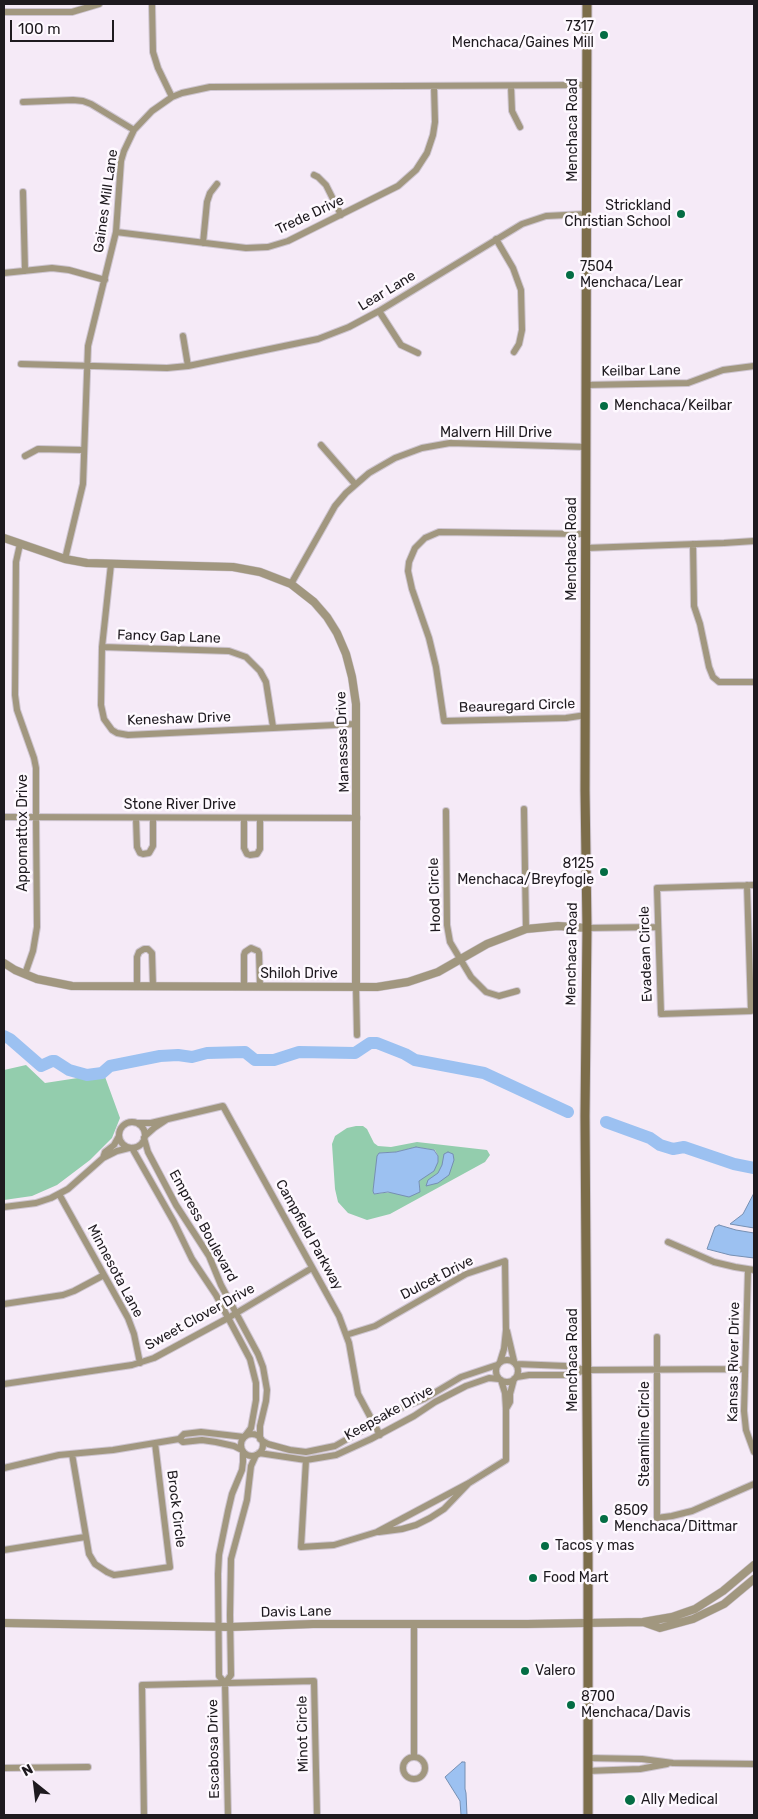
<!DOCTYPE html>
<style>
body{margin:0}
#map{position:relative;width:758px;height:1819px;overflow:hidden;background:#f5eaf7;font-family:Rubik,sans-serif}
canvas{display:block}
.frame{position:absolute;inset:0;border:5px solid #1e1a1f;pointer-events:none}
.north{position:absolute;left:10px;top:1759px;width:50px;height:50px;-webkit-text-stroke:4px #fef9ff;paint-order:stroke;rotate:331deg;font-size:14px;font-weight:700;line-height:20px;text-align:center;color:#1e1a1f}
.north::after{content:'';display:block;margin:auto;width:18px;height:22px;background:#1e1a1f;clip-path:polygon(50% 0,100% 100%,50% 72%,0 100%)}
.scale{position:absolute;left:10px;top:20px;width:104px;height:22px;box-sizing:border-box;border:2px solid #1e1a1f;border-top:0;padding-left:6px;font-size:15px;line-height:18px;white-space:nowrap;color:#1e1a1f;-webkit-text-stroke:4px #fef9ff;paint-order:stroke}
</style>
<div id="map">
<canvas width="758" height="1819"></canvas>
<div class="frame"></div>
<div class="north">N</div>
<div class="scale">100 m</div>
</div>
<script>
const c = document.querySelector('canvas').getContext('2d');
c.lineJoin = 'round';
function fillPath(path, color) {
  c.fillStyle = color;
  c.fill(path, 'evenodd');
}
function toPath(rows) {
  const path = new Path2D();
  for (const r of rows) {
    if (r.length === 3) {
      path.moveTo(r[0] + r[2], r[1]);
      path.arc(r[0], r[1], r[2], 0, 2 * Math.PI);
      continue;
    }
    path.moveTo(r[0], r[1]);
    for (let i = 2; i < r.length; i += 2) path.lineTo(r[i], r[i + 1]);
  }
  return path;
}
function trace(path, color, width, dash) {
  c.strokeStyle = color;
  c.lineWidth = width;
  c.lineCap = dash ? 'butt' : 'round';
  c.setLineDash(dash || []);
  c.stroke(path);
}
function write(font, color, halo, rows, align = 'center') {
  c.font = font + ' Rubik,sans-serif';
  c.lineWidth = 5;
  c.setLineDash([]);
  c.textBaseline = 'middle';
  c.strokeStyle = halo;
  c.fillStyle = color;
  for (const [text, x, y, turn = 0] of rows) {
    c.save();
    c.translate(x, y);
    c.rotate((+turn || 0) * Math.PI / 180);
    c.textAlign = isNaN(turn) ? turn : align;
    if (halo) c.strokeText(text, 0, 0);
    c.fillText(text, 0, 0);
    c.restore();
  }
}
const green = toPath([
 [26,1065,45,1083,104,1074,120,1118,112,1138,90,1160,57,1185,32,1196,4,1200,4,1070],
 [356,1126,363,1126,367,1129,374,1143,378,1146,391,1147,417,1142,487,1150,490,1155,485,1162,390,1214,367,1220,348,1213,338,1202,335,1189,332,1144,335,1136,347,1128],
 [416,1147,435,1150,438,1156,438,1162,419,1181,420,1189,374,1194,373,1192,379,1153,396,1152]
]);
const water = toPath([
 [416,1147,434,1150,438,1156,438,1162,434,1171,419,1181,420,1192,409,1197,388,1192,374,1194,373,1191,374,1182,377,1156,379,1153,396,1152,416,1147],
 [448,1152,453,1154,454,1160,449,1175,438,1183,426,1186,428,1180,438,1173,442,1165,444,1154,448,1152],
 [754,1193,754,1228,730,1224,743,1214,754,1193],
 [719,1225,736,1230,754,1233,754,1258,730,1255,707,1249,715,1227,719,1225],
 [462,1762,465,1762,465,1789,466,1793,467,1815,461,1815,460,1801,445,1777,462,1762]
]);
const river = toPath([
 [4,1036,10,1039,41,1066,52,1061,55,1061,69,1070,87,1075,102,1073,110,1066,160,1056,178,1055,192,1057,207,1053,245,1052,255,1060,274,1060,299,1052,355,1053,370,1043,377,1043,405,1054,415,1060,484,1073,568,1112],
 [606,1122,650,1138,660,1145,673,1149,684,1147,734,1164,754,1168]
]);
const minor = toPath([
 [152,4,153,52,158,68,172,97],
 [4,12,72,12,99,4],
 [511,86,512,111,520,127],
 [23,102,73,100,83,101,91,104,134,130],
 [314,175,318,177,326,185,341,215],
 [23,192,25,271],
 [116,232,246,248,268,247,288,241,398,186,416,170,427,153,433,135,435,122,434,86],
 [496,239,513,268,521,290,522,330,519,344,514,352],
 [203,243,207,202,210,193,217,184],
 [4,273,52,268,69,270,105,280],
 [379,311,401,345,418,353],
 [183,336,188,366],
 [21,364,167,368,188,366,318,339,349,327,379,311,522,224,546,216,586,214],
 [585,385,688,383,723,370,754,366],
 [321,445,355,484],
 [25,456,38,449,84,450],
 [20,544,16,562,15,695,17,710,34,758,36,768,36,817,37,927,33,951,25,974],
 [693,544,694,606,700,624,709,667,713,677,719,682,754,682],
 [586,548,724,543,754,541],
 [65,559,83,484,88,346,116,232,121,161,124,151,134,130,152,111,172,97,182,93,210,87,586,85],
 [111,564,102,647,101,705,104,719,112,730,117,733,128,735,356,724],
 [291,584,335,506,346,493,369,473,395,458,422,448,450,443,587,447],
 [102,647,229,651,246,657,260,671,266,682,273,727],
 [586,715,566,718,444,721,436,667,429,638,412,589,408,571,409,562,415,548,425,538,439,532,586,534],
 [524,809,526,929],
 [446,811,447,925,450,942,471,977,486,992,499,996,517,991],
 [4,817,357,818],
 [136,818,137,847,140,853,143,854,149,853,153,846,153,818],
 [244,818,244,848,247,854,250,855,257,854,260,849,260,818],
 [747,885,751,1011,661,1014,657,888,754,885],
 [587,928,658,927],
 [137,986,137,957,139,952,144,949,148,949,152,953,153,986],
 [244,986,244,955,245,952,251,948,258,951,259,953,260,986],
 [356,987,357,1035],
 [132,1135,13],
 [137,1123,151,1123,223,1106,339,1316,349,1343,358,1394,380,1435],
 [145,1136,154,1128,166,1120],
 [144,1138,148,1152,176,1205,209,1256,221,1285,258,1354,263,1367,267,1390,266,1401,260,1426,260,1439],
 [132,1148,174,1222,192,1259,216,1295,250,1359,256,1383,256,1400,251,1428,245,1436],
 [103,1158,117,1151,129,1148],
 [59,1194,128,1318,134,1334,140,1363],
 [4,1207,36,1203,51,1198,68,1189,103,1158,105,1152,114,1145,119,1136],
 [668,1242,714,1262,735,1267,754,1270],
 [748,1270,744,1411,746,1430,754,1452],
 [4,1304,63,1295,74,1291,104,1275],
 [507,1331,514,1361],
 [346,1335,375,1326,466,1274,505,1261,506,1330,504,1349,500,1362],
 [657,1337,657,1518,672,1516,692,1511,754,1484],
 [507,1371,11],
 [516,1364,566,1366,587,1370,744,1369],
 [517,1377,529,1375,566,1375,583,1371],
 [4,1384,132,1365,154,1358,228,1318,312,1268],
 [506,1409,510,1402,510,1394,514,1379],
 [252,1445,11],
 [179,1439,183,1442,202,1440,216,1442,234,1446,242,1450],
 [261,1440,268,1444,290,1450,306,1452,335,1446,403,1407,424,1399,461,1377,497,1365],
 [259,1453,306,1460,336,1455,371,1439,414,1416,435,1402,466,1386,489,1378,499,1379],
 [72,1454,89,1554,95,1564,107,1572,114,1575,122,1574,170,1567,155,1443],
 [306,1460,301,1547,334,1545,377,1532,469,1483,506,1460,506,1409,505,1393,501,1380],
 [4,1468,59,1455,113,1450,179,1439,184,1434,201,1432,244,1437],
 [379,1532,402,1529,416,1525,430,1518,444,1509,468,1484],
 [4,1550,85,1537],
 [414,1624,414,1756],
 [225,1683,231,1675,230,1615,231,1559,247,1500,251,1466,256,1455],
 [414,1768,11],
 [587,1758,642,1759,673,1763,754,1764],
 [4,1768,88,1767],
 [587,1771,640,1769,667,1764],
 [144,1815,142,1685,314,1681,317,1815],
 [228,1815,225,1683,219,1676,218,1574,219,1555,228,1511,232,1494,242,1470,243,1462,243,1452]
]);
const tertiary = toPath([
 [4,538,65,559,87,563,233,567,260,572,291,584,314,602,327,617,337,633,346,654,352,677,356,704,356,987],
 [4,963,15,970,37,979,72,986,377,987,408,982,438,972,487,944,526,929,558,926,587,928],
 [643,1622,660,1628,693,1619,724,1604,754,1579],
 [4,1623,230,1627,313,1624,527,1624,643,1622,672,1617,695,1609,723,1591,754,1565]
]);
const secondary = toPath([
 [587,4,585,790,587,928,585,1116,588,1559,588,1815]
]);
const markers = [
 [604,35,5,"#046d44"],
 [681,214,5,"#046d44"],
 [570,275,5,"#046d44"],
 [604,406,5,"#046d44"],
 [604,872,5,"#046d44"],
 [604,1519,5,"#046d44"],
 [545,1546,5,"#046d44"],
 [533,1578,5,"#046d44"],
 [525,1671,5,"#046d44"],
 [571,1705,5,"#046d44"],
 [630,1800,6,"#046d44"]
];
const poiNames = [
 ["7317",594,27,"right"],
 ["Menchaca/Gaines Mill",594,43,"right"],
 ["Strickland",671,206,"right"],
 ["Christian School",671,222,"right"],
 ["7504",580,267],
 ["Menchaca/Lear",580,283],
 ["Menchaca/Keilbar",614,406],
 ["8125",594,864,"right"],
 ["Menchaca/Breyfogle",594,880,"right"],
 ["8509",614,1511],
 ["Menchaca/Dittmar",614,1527],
 ["Tacos y mas",555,1546],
 ["Food Mart",543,1578],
 ["Valero",535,1671],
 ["8700",581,1697],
 ["Menchaca/Davis",581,1713],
 ["Ally Medical",641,1800]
];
const streetNames = [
 ["Menchaca Road",573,130,-90],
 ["Gaines Mill Lane",106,201,-82],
 ["Trede Drive",310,215,-25],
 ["Lear Lane",387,291,-31],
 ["Keilbar Lane",641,371,-1],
 ["Malvern Hill Drive",496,433],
 ["Menchaca Road",572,549,-90],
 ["Fancy Gap Lane",169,637,2],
 ["Beauregard Circle",517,706,-2],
 ["Keneshaw Drive",179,719,-2],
 ["Manassas Drive",343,742,-92],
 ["Stone River Drive",180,805],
 ["Appomattox Drive",23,833,-90],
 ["Hood Circle",435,895,-92],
 ["Menchaca Road",572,954,-89],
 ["Evadean Circle",646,954,-92],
 ["Shiloh Drive",299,974],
 ["Empress Boulevard",203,1226,61],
 ["Campfield Parkway",309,1235,61],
 ["Minnesota Lane",115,1271,62],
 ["Dulcet Drive",437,1278,-27],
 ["Sweet Clover Drive",200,1317,-29],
 ["Menchaca Road",573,1360,-90],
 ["Kansas River Drive",734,1362,-89],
 ["Keepsake Drive",389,1413,-29],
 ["Steamline Circle",645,1434,-90],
 ["Brock Circle",176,1509,83],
 ["Davis Lane",296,1612,-1],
 ["Minot Circle",303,1734,-91],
 ["Escabosa Drive",214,1749,-91]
];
fillPath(green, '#93cdad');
fillPath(water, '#9cc1f1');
trace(water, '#768fb2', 1);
trace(river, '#9cc1f1', 12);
trace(minor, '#cec5d0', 8);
trace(tertiary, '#cec5d0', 9);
trace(secondary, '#cec5d0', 11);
trace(minor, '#a1977f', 6);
trace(tertiary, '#a1977f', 8);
trace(secondary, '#7c6d4a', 9);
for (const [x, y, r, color] of markers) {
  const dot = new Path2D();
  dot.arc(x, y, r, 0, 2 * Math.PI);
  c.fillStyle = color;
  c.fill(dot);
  trace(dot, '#fef9ff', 2);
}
write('14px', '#1e1a1f', '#fef9ff', poiNames, 'left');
write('14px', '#1e1a1f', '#fef9ff', streetNames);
</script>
